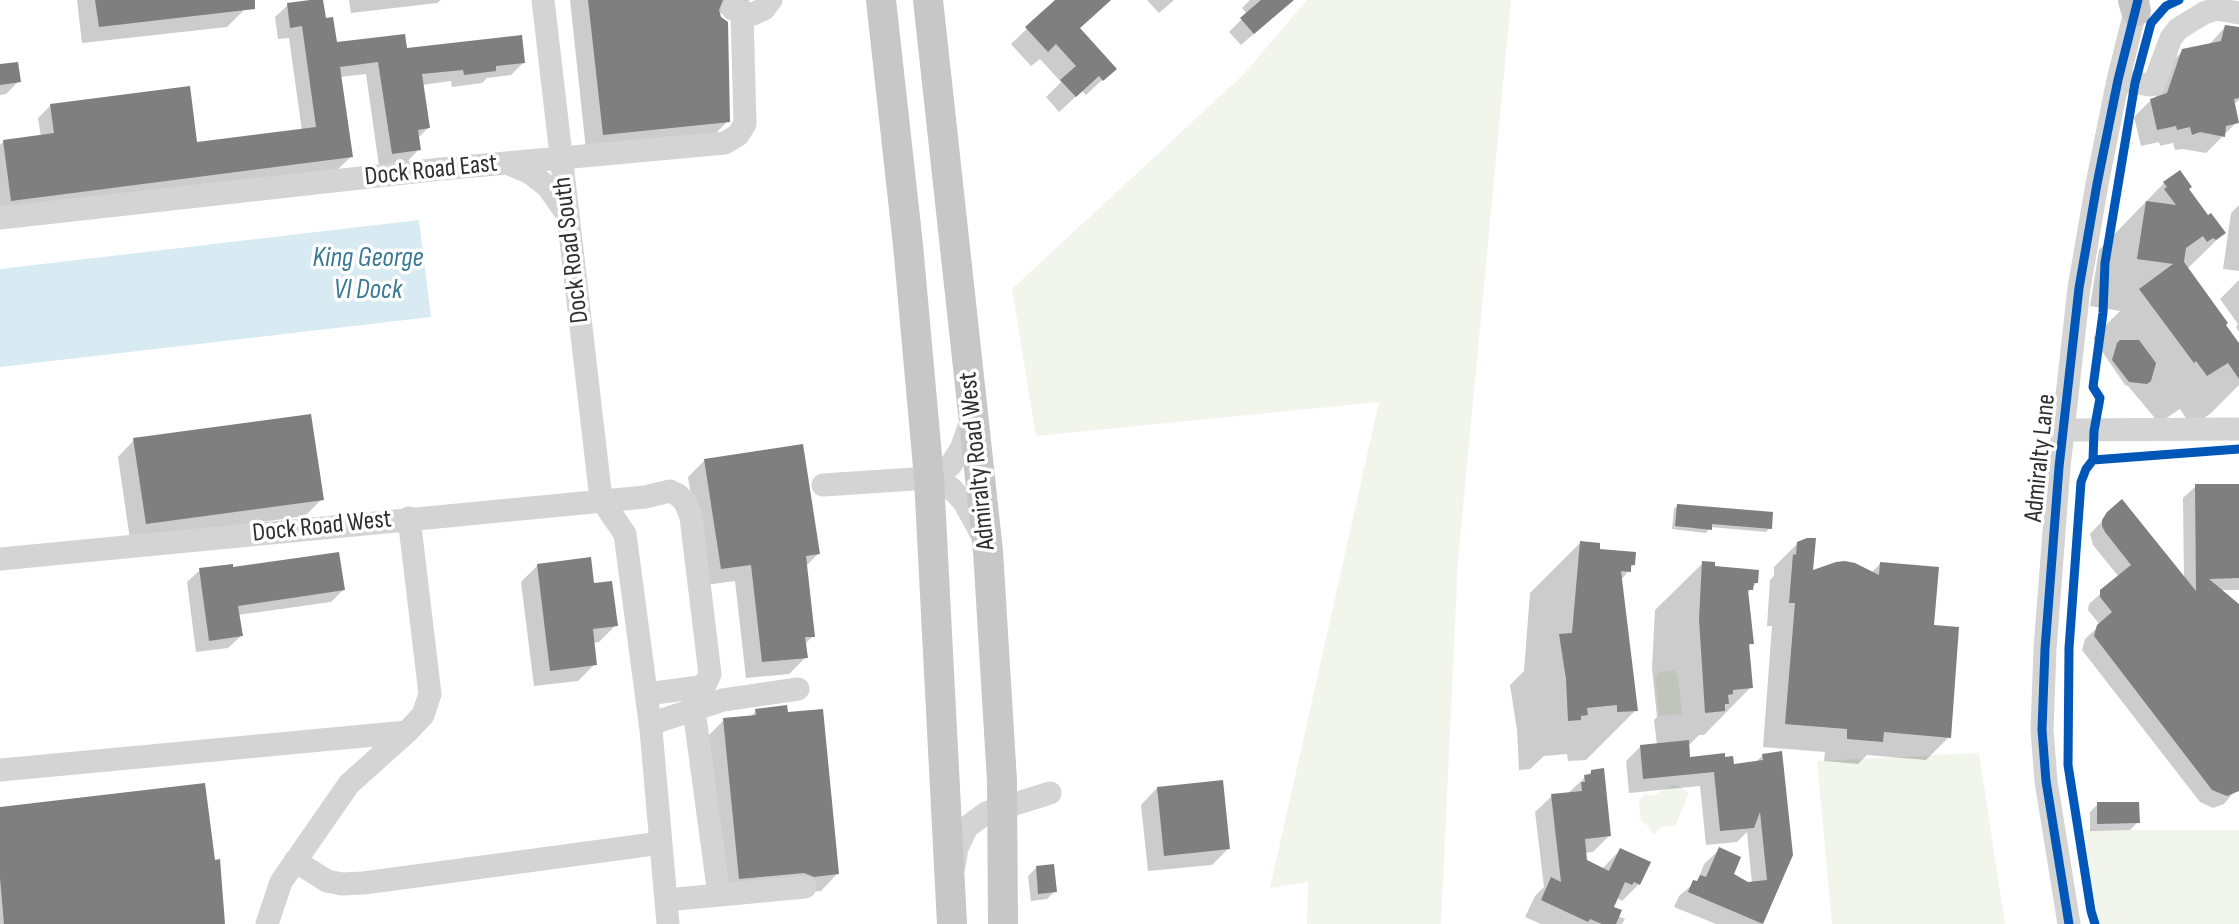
<!DOCTYPE html>
<style>
body{margin:0}
canvas{display:block;background:#fff}
</style>
<canvas width="2239" height="924"></canvas>
<script>
const c = document.querySelector('canvas').getContext('2d');
c.lineJoin = 'round';
function fillPath(path, color) {
  c.fillStyle = color;
  c.fill(path, 'evenodd');
}
function toPath(rows) {
  const path = new Path2D();
  for (const r of rows) {
    path.moveTo(r[0], r[1]);
    for (let i = 2; i < r.length; i += 2) path.lineTo(r[i], r[i + 1]);
  }
  return path;
}
function trace(path, color, width, dash) {
  c.strokeStyle = color;
  c.lineWidth = width;
  c.lineCap = dash ? 'butt' : 'round';
  c.setLineDash(dash || []);
  c.stroke(path);
}
function write(font, color, halo, rows, align = 'center') {
  c.font = font + ' "Sofia Sans Condensed",sans-serif';
  c.lineWidth = 7;
  c.setLineDash([]);
  c.textBaseline = 'middle';
  c.strokeStyle = halo;
  c.fillStyle = color;
  for (const [text, x, y, turn = 0] of rows) {
    c.save();
    c.translate(x, y);
    c.rotate((+turn || 0) * Math.PI / 180);
    c.textAlign = isNaN(turn) ? turn : align;
    if (halo) c.strokeText(text, 0, 0);
    c.fillText(text, 0, 0);
    c.restore();
  }
}
const green = toPath([
 [1307,0,1511,0,1458,560,1441,924,1307,924,1308,882,1270,888,1379,402,1036,436,1012,289,1244,74],
 [1673,670,1678,675,1682,714,1659,716,1655,677,1660,672],
 [1979,753,2005,924,1832,924,1817,761],
 [1672,785,1679,786,1689,793,1675,826,1663,827,1658,830,1654,835,1647,825,1641,821,1639,804,1642,797,1645,794,1653,796],
 [2082,830,2239,830,2239,924,2096,924]
]);
const water = toPath([
 [419,220,431,317,0,367,0,269]
]);
const shadow = toPath([
 [77,0,243,0,244,10,227,27,82,43],
 [349,0,441,0,437,3,351,13],
 [570,0,750,0,736,14,728,15,718,13,728,121,711,138,586,150],
 [1057,0,1111,0,1079,29,1115,68,1086,95,1082,91,1059,112,1046,97,1061,82,1040,59,1031,66,1011,44],
 [1147,0,1174,0,1159,13],
 [1250,0,1293,0,1241,45,1229,32,1247,14,1242,8],
 [288,5,324,20,335,43,523,63,511,75,487,78,482,83,452,87,451,81,422,85,428,128,418,138,419,149,407,162,379,166,366,74,340,77,351,157,338,169,0,213,0,145,4,141,41,137,38,118,51,105,196,144,302,131,289,38,278,39,275,17],
 [2225,27,2239,28,2239,100,2233,105,2237,122,2206,153,2183,149,2175,150,2173,143,2160,146,2159,142,2141,146,2134,117,2151,100,2155,99,2165,68,2183,51,2208,46],
 [0,66,19,81,6,94,0,95],
 [2164,183,2188,189,2208,217,2224,233,2187,269,2239,346,2239,385,2210,414,2195,424,2188,421,2180,409,2159,423,2128,386,2125,385,2093,338,2120,311,2090,306,2099,250],
 [2239,205,2239,271,2223,269,2231,213],
 [2239,280,2239,332,2236,327,2238,324,2220,299],
 [134,440,322,499,305,516,130,540,118,457],
 [705,460,818,554,806,566,813,636,804,645,806,657,789,674,746,678,735,581,705,585,688,477],
 [2239,485,2239,590,2220,590,2239,608,2239,786,2224,804,2213,808,2200,802,2082,650,2085,639,2100,625,2088,610,2089,604,2119,577,2093,545,2090,534,2121,501,2184,579,2183,498,2196,486],
 [1677,506,1770,528,1766,532,1710,527,1706,533,1672,529,1674,509],
 [1580,543,1634,564,1621,580,1636,710,1586,760,1568,761,1567,754,1544,756,1530,769,1519,770,1517,730,1510,685,1524,671,1530,593],
 [1798,543,1812,573,1871,573,1880,564,1933,627,1949,737,1926,760,1867,755,1858,764,1824,761,1825,752,1763,747,1772,626,1767,626,1770,580,1774,576,1774,567],
 [1703,563,1757,582,1746,595,1752,643,1747,648,1751,687,1704,735,1699,735,1688,746,1689,759,1732,766,1755,763,1763,755,1792,855,1761,924,1716,924,1674,907,1679,896,1698,880,1704,864,1719,850,1731,875,1748,883,1752,883,1747,832,1737,842,1706,845,1700,786,1629,793,1626,761,1640,747,1657,745,1654,720,1657,717,1652,668,1655,610],
 [538,565,592,585,616,625,599,642,593,643,595,664,578,681,534,686,521,582],
 [232,569,343,590,331,602,238,615,241,636,228,648,196,652,187,582,200,570],
 [756,711,837,874,821,891,723,895,707,737,724,720,750,717],
 [1592,771,1610,835,1593,852,1584,853,1585,862,1602,869,1620,850,1639,884,1622,901,1617,898,1612,908,1618,916,1625,919,1622,924,1541,924,1525,917,1535,896,1544,887,1535,812,1552,796,1567,794],
 [1157,788,1229,848,1212,865,1148,871,1141,805],
 [2098,804,2138,822,2130,830,2090,831,2090,812],
 [0,808,223,924,0,924],
 [1036,868,1055,891,1047,899,1031,901,1028,876]
]);
const building = toPath([
 [95,0,255,0,255,9,99,27],
 [310,0,323,0,326,18,333,17,337,42,405,34,407,48,522,35,525,63,496,66,496,71,464,75,463,70,422,74,430,128,418,130,421,150,392,154,378,62,340,67,353,157,11,201,3,140,54,133,50,104,190,86,197,142,316,127,302,26,290,28,287,3],
 [588,0,723,0,719,10,721,17,728,22,730,122,603,135],
 [1055,0,1111,0,1080,28,1117,69,1103,81,1099,76,1076,97,1060,80,1076,66,1056,44,1048,52,1025,27],
 [1261,0,1294,0,1254,34,1240,18],
 [2225,25,2239,27,2239,98,2234,99,2239,123,2226,126,2225,137,2200,132,2192,135,2190,127,2177,130,2176,126,2157,130,2150,99,2167,93,2182,49,2221,41],
 [18,62,21,82,0,85,0,64],
 [2180,170,2192,187,2189,189,2208,215,2211,213,2226,233,2216,240,2213,238,2207,242,2203,236,2186,248,2184,262,2228,323,2226,325,2239,343,2239,379,2228,363,2207,376,2196,361,2194,363,2139,289,2173,264,2137,259,2146,201,2176,205,2164,189,2167,187,2163,182],
 [2120,340,2139,340,2156,363,2151,381,2147,384,2129,382,2112,360,2117,343],
 [311,414,324,500,146,524,133,438],
 [803,444,820,554,806,556,815,637,805,637,808,658,762,662,751,565,721,569,704,459],
 [2195,484,2239,484,2239,578,2209,579,2239,604,2239,791,2227,796,2212,790,2094,636,2097,625,2112,612,2100,597,2100,590,2131,565,2105,532,2102,526,2102,520,2107,512,2122,499,2196,591],
 [1677,504,1773,512,1772,529,1712,524,1712,530,1675,526],
 [1807,538,1816,538,1813,570,1836,562,1845,561,1855,563,1879,575,1880,562,1939,567,1934,625,1959,627,1951,738,1884,732,1883,742,1847,739,1847,729,1785,724,1795,603,1789,603,1793,554,1796,555,1797,542],
 [1580,541,1600,543,1600,549,1636,552,1635,565,1631,565,1631,572,1621,571,1638,711,1617,712,1617,705,1587,708,1588,715,1581,716,1581,720,1568,721,1566,679,1559,634,1572,633],
 [339,552,345,590,238,606,243,636,209,641,199,568,233,564,233,567],
 [591,557,594,583,612,581,618,626,593,629,597,665,550,671,537,564],
 [1702,561,1715,562,1715,566,1759,570,1758,583,1754,583,1753,590,1748,590,1754,644,1749,644,1753,688,1733,690,1733,694,1728,695,1729,704,1725,704,1725,711,1705,713,1699,619],
 [787,705,788,712,823,709,839,874,814,877,804,873,739,879,723,718,756,715,755,709],
 [1689,740,1690,757,1725,753,1725,757,1733,756,1734,764,1763,760,1762,754,1782,751,1793,855,1763,924,1688,892,1693,880,1697,881,1700,875,1706,877,1719,847,1741,857,1734,874,1748,882,1767,880,1760,812,1754,828,1720,831,1714,772,1643,779,1640,745],
 [1604,768,1611,836,1585,839,1587,860,1609,871,1620,848,1651,862,1640,885,1634,882,1632,885,1625,882,1614,907,1622,910,1616,924,1602,924,1590,919,1588,922,1541,900,1551,877,1561,882,1551,794,1582,791,1581,782,1585,782,1584,775,1591,774,1591,770],
 [1223,780,1230,849,1164,856,1157,787],
 [205,783,215,860,220,859,225,924,4,924,0,878,0,807],
 [2097,802,2139,802,2140,823,2097,824],
 [1054,864,1057,892,1038,894,1036,866]
]);
const minor = toPath([
 [543,0,601,499,625,534,651,730,668,924],
 [733,9,742,13,753,14,764,9,771,0],
 [2118,80,2150,85,2154,84,2171,38,2178,29,2204,13,2216,9,2239,13],
 [509,164,530,173,548,187,566,213],
 [0,218,441,169,725,143,738,135,745,124,742,13],
 [2064,430,2239,429],
 [929,478,951,488,964,502,982,535],
 [823,485,929,478,950,466,961,449,971,421],
 [0,559,645,497,670,491,678,495,685,502,691,517,710,674,706,683,699,687,647,694],
 [694,710,719,895],
 [650,724,723,700,798,689],
 [0,770,407,732],
 [295,861,327,881,342,884,364,883,661,843],
 [954,866,957,848,967,827,986,813,1050,793],
 [666,900,805,887],
 [267,924,281,882,349,784,407,732,423,715,430,694,409,518],
 [2069,924,2046,781,2042,730,2045,649,2059,467,2079,288,2097,184,2118,80,2138,0]
]);
const major = toPath([
 [881,0,908,245,929,478,952,924],
 [928,0,988,551,1002,781,1003,924],
 [2133,0,2136,11]
]);
const cycleway = toPath([
 [2093,460,2239,449],
 [2069,924,2046,781,2042,730,2045,649,2059,467,2079,288,2097,184,2118,80,2138,0],
 [2095,924,2091,911,2068,765,2069,648,2081,482,2086,469,2093,460,2094,431,2100,398,2093,387,2103,313,2105,263,2135,83,2151,23,2166,6,2179,0]
]);
const streetNames = [
 ["Dock Road East",431,171,-6],
 ["Dock Road South",572,250,-97],
 ["Admiralty Lane",2041,458,-84],
 ["Admiralty Road West",978,461,-96],
 ["Dock Road West",322,527,-6]
];
const waterNames = [
 ["King George",368,259],
 ["VI Dock",368,291]
];
fillPath(green, '#f1f5ec');
fillPath(water, '#d8ebf2');
fillPath(shadow, '#0003');
fillPath(building, '#7f7f7f');
trace(minor, '#d4d4d4', 23);
trace(major, '#c7c7c7', 30);
trace(cycleway, '#0057b8', 9);
write('26px', '#2f2f2f', '#fff', streetNames);
write('italic 28px', '#3a7994', '#fff', waterNames);
</script>
